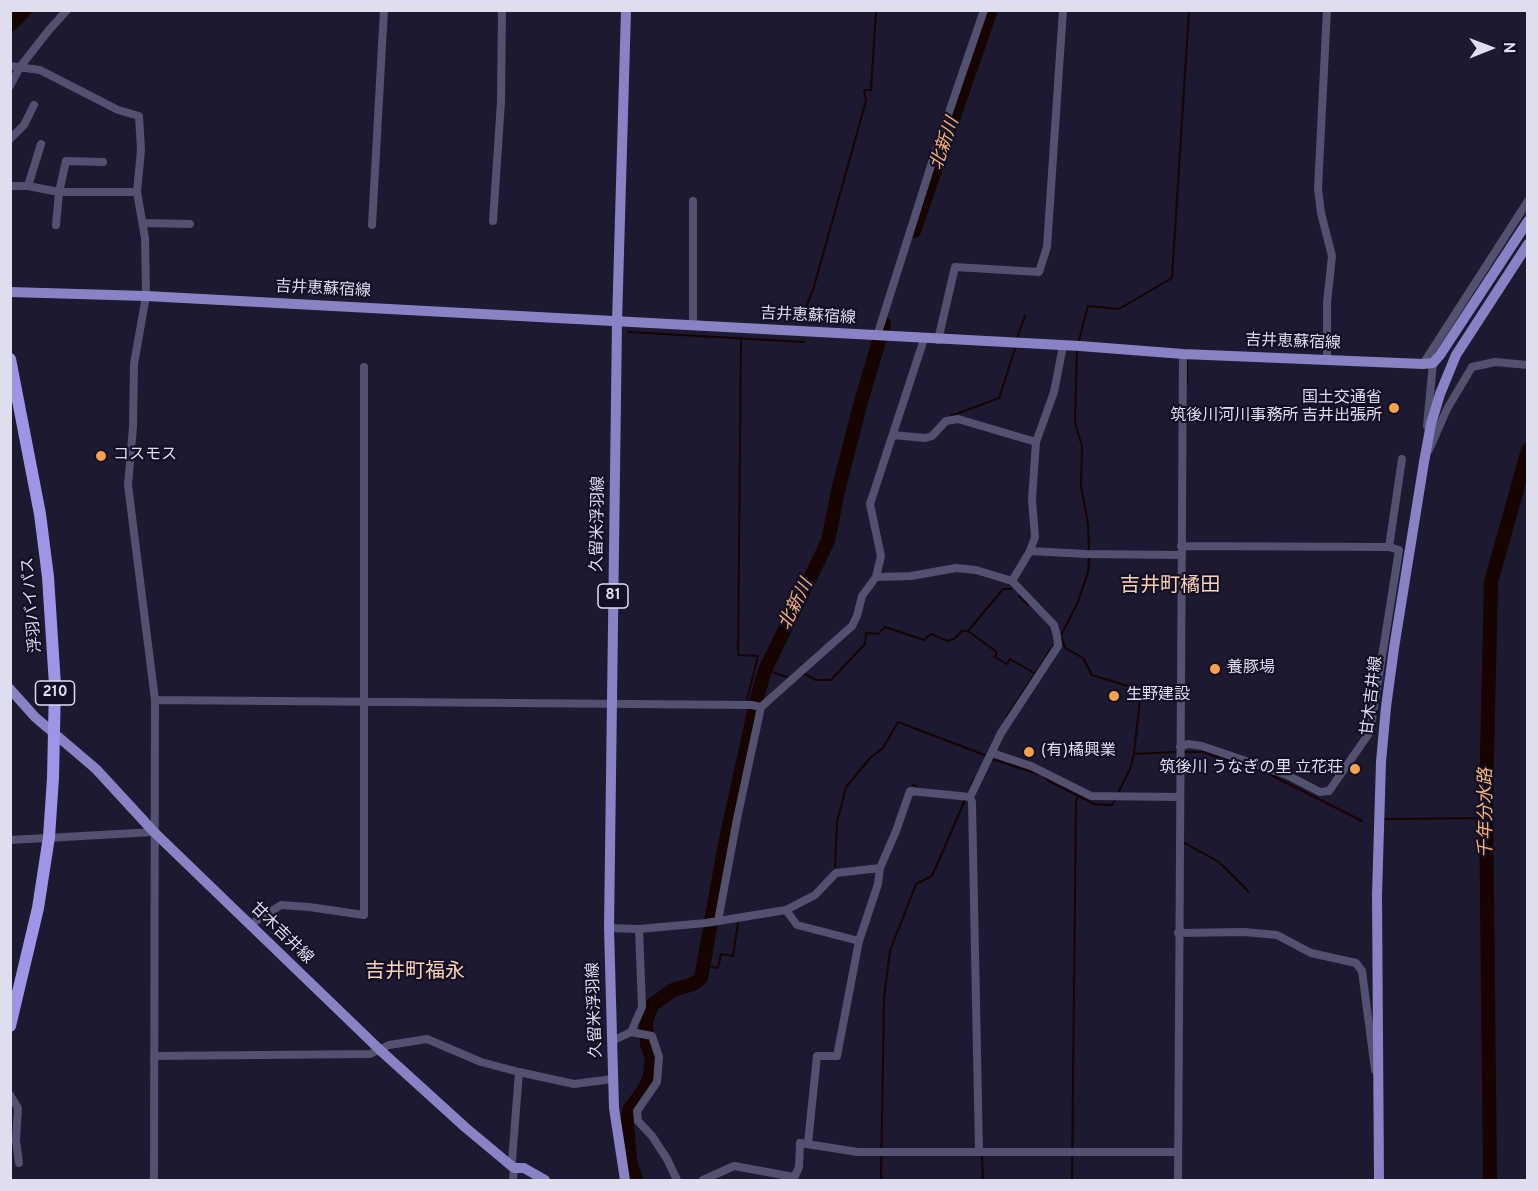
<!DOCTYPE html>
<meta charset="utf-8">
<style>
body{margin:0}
#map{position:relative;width:1538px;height:1191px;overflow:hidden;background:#1c1930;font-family:Overpass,sans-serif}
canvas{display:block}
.frame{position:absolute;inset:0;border:12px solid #dfdeef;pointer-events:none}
.north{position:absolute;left:1460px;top:18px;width:60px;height:60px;-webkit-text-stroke:4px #131026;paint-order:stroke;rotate:89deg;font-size:16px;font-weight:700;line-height:24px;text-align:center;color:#dfdeef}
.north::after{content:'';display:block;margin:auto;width:21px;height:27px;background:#dfdeef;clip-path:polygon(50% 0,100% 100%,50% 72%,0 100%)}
</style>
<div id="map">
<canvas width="1538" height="1191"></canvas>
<div class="frame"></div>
<div class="north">N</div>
</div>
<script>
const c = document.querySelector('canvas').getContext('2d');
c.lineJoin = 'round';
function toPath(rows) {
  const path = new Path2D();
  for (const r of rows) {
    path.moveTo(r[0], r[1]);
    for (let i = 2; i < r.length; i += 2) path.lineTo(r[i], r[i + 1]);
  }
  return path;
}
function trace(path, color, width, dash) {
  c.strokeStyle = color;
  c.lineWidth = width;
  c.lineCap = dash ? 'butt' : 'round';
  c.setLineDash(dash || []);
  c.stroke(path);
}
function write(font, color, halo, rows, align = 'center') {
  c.font = font + ' Overpass,"Noto Sans JP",sans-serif';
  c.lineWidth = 4.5;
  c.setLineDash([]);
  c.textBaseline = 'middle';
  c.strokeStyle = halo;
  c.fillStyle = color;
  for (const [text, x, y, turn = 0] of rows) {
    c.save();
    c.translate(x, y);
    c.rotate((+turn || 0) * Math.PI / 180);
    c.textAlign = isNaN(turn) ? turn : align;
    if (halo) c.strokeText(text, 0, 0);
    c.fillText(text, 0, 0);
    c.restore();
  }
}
const stream = toPath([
 [810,323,805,309,813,290,866,101,864,90,871,90,876,10],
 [628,332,804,342],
 [741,338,738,655,758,656,747,700],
 [1017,338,1025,316],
 [1078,344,1088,306,1119,309,1172,278,1189,10],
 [1077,349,1075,423,1082,446,1081,486,1088,524,1089,552],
 [1187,383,1187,361],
 [951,416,999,398,1015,349],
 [1019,596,1028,605],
 [968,631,1003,589,1011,589],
 [1061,636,1065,648,1083,658,1092,675,1141,690,1134,754,1130,769,1118,793],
 [1059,639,1077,604,1088,573,1089,558],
 [765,670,791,678],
 [803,675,805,674,816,680,831,680,865,644,866,633,878,634,885,627,924,640,931,634,947,641,954,639,962,631,968,631,997,652,995,657,1007,664,1010,659,1034,673],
 [756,701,756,702],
 [1007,716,1055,643],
 [1185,752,1202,752,1267,773,1362,821],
 [1134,754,1175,752],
 [992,759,1038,774],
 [1043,776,1049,781,1094,804,1112,805,1116,798],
 [913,785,916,786],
 [1384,819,1486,818],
 [1183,842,1219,862,1249,892],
 [835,867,837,822,846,787,870,758,883,748,898,722,987,756],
 [703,965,718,968,721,954,733,956,738,922],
 [982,1156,983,1180],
 [881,1180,884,998,890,951,916,884,932,876,974,779],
 [1072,1180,1076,800,1078,797]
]);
const river = toPath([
 [10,25,25,10],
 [914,231,991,10],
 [636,1180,630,1161,627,1123,629,1110,645,1088,650,1076,652,1058,647,1045,646,1021,652,1005,673,990,693,984,701,978,725,844,758,694,765,670,828,541,838,491,860,405,884,324],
 [1490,1180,1486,799,1491,582,1528,450]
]);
const minor = toPath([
 [10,66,40,70,118,110,139,116,141,150,137,192,145,238,146,296,134,364,133,427,128,485,155,700,154,1180],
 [10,86,20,67,49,30,67,10],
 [10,139,24,125,34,105],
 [10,186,28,186,59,192,137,192],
 [28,186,41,144],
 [493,221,501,102,502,10],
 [143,223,190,224],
 [56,225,59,192,66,161,103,162],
 [372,225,384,10],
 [693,326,693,201],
 [877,336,934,156,984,10],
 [938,340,955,267,1039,272,1047,247,1063,10],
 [1327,360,1327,303,1332,256,1321,213,1318,189,1327,10],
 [1423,364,1528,201],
 [1427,426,1433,363],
 [893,435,925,438,932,436,946,421,958,419,1036,442],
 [1429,450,1447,409,1472,367,1495,362,1528,365],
 [1389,547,1402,459],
 [1030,551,1086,554,1181,555],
 [876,577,911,576,956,568,976,570,1012,581,1054,625,1057,636,1058,646,1001,733,970,797,972,802,979,1152],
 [1012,581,1030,551,1035,537,1032,500,1036,442,1054,392,1063,346],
 [155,700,751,705,761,707],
 [1180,747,1188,744,1202,746,1287,775,1320,792,1329,791,1370,732,1399,550,1389,547,1181,546],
 [992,753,1031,766,1091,796,1179,797],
 [10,840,154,832],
 [786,910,797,925,859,941,878,884,880,868],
 [718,921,737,819,761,707,852,626,857,616,862,596,876,577,881,556,870,504,924,339],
 [250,925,281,905,309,907,364,915,364,367],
 [609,928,639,929,706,923,786,910,815,895,836,873,880,868,896,831,910,791,970,797],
 [1178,933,1244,932,1277,935,1311,953,1356,963,1362,971,1375,1070],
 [631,1032,642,1007,639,929],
 [612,1041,631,1032,652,1036,659,1057,657,1082,637,1111,638,1121,652,1136,667,1159,677,1180],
 [154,1056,370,1054,389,1045,427,1039,481,1062,519,1072,512,1161,514,1168,513,1180],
 [519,1072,574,1084,613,1079],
 [10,1095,18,1108,16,1140,19,1163],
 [808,1143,817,1056,837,1056,859,941],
 [703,1180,734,1166,794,1177],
 [793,1180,799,1167,800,1143,858,1152,1178,1152],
 [1178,1180,1183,354]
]);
const major = toPath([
 [10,292,146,296,1080,346,1183,354,1423,364,1433,363,1440,355,1528,221],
 [10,689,35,717,96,769,154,832,380,1050,466,1128,514,1168,524,1168,545,1180],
 [625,1180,614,1108,609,928,617,322,626,10],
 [1379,1180,1377,895,1381,762,1386,707,1394,648,1424,462,1431,424,1440,394,1456,355,1528,244]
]);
const highway = toPath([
 [10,359,40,514,48,577,55,685,53,778,49,837,38,908,10,1026]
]);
const markers = [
 [1394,408,6,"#f8a14a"],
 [101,456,6,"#f8a14a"],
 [1215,669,6,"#f8a14a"],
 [1114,696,6,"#f8a14a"],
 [1029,752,6,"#f8a14a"],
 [1355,769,6,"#f8a14a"]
];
const shields = [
 [613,596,30],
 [55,693,39]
];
const shieldNames = [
 ["81",613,596],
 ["210",55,693]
];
const streetNames = [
 ["吉井恵蘇宿線",323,290,3],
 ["吉井恵蘇宿線",808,317,3],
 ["吉井恵蘇宿線",1293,343,2],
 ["久留米浮羽線",599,524,-89],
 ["浮羽バイパス",33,605,-95],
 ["甘木吉井線",1373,696,-83],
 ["甘木吉井線",281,934,44],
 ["久留米浮羽線",596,1010,-92]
];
const poiNames = [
 ["国土交通省",1382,399,"right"],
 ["筑後川河川事務所 吉井出張所",1382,417,"right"],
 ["コスモス",113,456],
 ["養豚場",1227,669],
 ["生野建設",1126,696],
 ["(有)橘興業",1041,752],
 ["筑後川 うなぎの里 立花荘",1343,769,"right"]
];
const waterNames = [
 ["北新川",946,144,-71],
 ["北新川",797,605,-64],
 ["千年分水路",1487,813,-90]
];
const quarterNames = [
 ["吉井町橘田",1170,587],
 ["吉井町福永",415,973]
];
trace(stream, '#150400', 2);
trace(river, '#150400', 14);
trace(minor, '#535070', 8);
trace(major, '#8982c4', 10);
trace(highway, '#9e95e6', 12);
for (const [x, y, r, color] of markers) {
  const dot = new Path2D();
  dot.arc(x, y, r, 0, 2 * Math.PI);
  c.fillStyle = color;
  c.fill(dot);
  trace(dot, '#131026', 2);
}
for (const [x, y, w] of shields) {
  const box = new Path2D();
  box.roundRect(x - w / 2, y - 12, w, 24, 4.5);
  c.fillStyle = '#131026';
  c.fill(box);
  trace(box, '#dfdeef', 1.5);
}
write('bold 15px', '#dfdeef', null, shieldNames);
write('16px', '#dfdeef', '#131026', streetNames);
write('16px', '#dfdeef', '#131026', poiNames, 'left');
write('italic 18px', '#f8b170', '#131026', waterNames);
write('20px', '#f9d3b3', '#131026', quarterNames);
</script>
